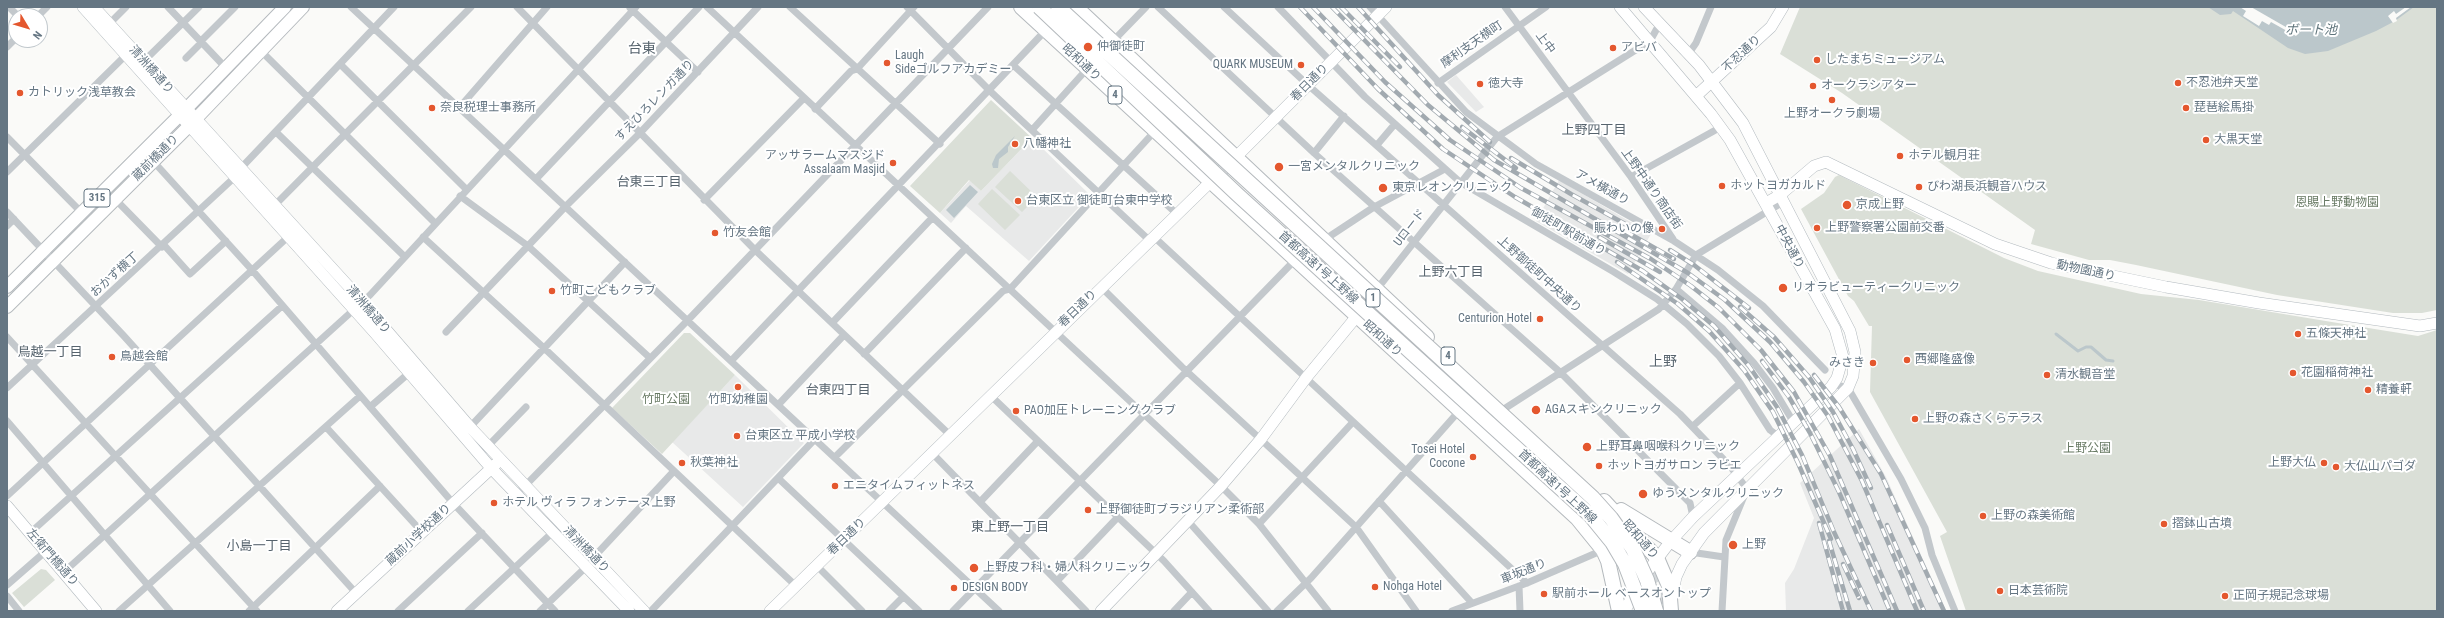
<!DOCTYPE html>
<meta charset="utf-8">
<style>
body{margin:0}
#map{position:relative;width:2444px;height:618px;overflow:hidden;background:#fafaf8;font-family:"Roboto Condensed",sans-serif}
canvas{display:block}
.frame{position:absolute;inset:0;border:8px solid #657683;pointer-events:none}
.north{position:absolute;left:8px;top:8px;width:40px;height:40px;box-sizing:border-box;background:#fff;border:1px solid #c1c8cd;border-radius:50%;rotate:128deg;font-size:11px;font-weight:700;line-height:16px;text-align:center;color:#657683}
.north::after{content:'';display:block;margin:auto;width:14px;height:18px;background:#e4572e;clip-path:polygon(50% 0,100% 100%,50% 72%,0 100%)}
</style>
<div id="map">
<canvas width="2444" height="618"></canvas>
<div class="frame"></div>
<div class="north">N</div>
</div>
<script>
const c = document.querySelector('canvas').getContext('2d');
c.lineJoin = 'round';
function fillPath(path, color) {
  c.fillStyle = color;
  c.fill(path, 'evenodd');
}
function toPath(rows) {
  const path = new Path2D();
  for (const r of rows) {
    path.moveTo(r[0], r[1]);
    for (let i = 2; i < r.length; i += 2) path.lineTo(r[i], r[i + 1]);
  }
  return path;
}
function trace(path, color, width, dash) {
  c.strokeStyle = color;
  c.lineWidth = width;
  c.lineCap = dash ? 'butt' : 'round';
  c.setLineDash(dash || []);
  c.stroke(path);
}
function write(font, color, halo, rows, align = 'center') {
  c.font = font + ' "Roboto Condensed","Noto Sans JP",sans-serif';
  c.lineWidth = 4;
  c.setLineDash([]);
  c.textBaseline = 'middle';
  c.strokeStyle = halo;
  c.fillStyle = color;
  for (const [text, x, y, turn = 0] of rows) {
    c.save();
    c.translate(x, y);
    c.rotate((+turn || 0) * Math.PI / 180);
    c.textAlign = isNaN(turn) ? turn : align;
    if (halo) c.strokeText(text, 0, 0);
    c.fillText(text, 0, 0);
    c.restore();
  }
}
const built = toPath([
 [1456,75,1484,107,1476,112,1447,82],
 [1032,138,1090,195,1029,261,966,206,951,223,940,213,970,180,981,191],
 [1559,180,1651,234,1628,274,1536,221],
 [735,375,804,443,743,507,672,442],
 [1859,429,1886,477,1946,611,1786,611,1785,583,1794,569,1814,518,1800,483]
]);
const green = toPath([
 [1800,7,2437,7,2437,310,2422,313,2393,313,2277,295,2136,265,2110,260,2089,260,2031,244,2035,230,1842,93,1780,54],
 [991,100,1032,138,981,191,969,180,940,213,910,186],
 [1010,171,1037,197,1022,212,995,187],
 [1839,175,2004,258,2038,271,2141,294,2199,300,2356,326,2418,336,2437,330,2437,611,1966,611,1940,536,1947,532,1870,392,1872,326,1869,326,1854,301,1848,296,1801,209,1824,193,1835,177],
 [992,189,1020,215,1005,230,978,204],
 [684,333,690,333,735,375,662,454,612,408],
 [41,569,46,570,55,580,24,607,12,593]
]);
const water = toPath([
 [2208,7,2414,7,2395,21,2376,31,2328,51,2305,54,2288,48,2233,11,2231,14,2220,15],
 [1015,136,1008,147,1008,152,999,159,998,168,993,168,992,164,996,155],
 [970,185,978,192,954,218,946,210]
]);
const pier = toPath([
 [2240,7,2251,7,2298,34,2296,36,2271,22,2269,25,2262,21,2259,26,2243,16,2246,11],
 [2406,7,2411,7,2396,18,2397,21,2393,23,2388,16,2394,11,2396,14]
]);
const stream = toPath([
 [2056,334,2078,351,2086,347,2091,347,2106,360,2113,361]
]);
const highwayTunnel = toPath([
 [1646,573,1671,607]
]);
const street = toPath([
 [9,7,18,16],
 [168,7,226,68],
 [351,7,999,611],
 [517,7,755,250,950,435],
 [707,7,1221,486,1259,524,1328,611],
 [790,7,940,144],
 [907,7,990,91,1149,240],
 [1158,7,1314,153,1560,372,1690,503,1693,517],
 [1224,7,1308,85,1680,414,1730,466,1747,489,1726,540,1722,611],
 [1278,7,1365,97,1460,182,1614,272,1657,299,1687,324,1719,356,1740,383,1770,430,1778,436],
 [1370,7,1466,112,1536,164,1674,241,1718,270,1763,306,1825,370],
 [1505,7,1631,177,1673,239],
 [630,8,698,72],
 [38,16,47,7],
 [109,24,126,7],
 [201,41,235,7],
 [1113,41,1146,7],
 [7,47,16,38],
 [261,51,435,223],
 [1689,53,1696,43,1711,7],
 [186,58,202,42],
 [143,62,199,7],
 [340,64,466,189],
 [1013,65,1177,214],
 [1438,83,1546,7],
 [459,108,547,7],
 [815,109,851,71,857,69,914,7],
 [1032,130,1087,69],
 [276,132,405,257],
 [7,137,82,213],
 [1377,145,1394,125],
 [1314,153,1344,116],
 [153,161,252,270,453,503,555,611],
 [241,168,394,7],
 [7,172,126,55],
 [1631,177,1721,127],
 [536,179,699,7],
 [460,196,528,246,650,358],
 [115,199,162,247],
 [704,200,804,98],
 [275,205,471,7],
 [7,212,123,335,356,593],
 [7,226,14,219],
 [1153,236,1527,583],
 [423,237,544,348,796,586],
 [1324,240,1374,207,1445,169],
 [164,245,190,274,226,241],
 [1101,287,1182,367,1356,527,1416,611],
 [1377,289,1497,137,1650,41,1660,23],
 [1676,289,1723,329,1754,363,1773,388,1794,423],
 [832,323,932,218],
 [446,332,565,207,639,134,758,7],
 [7,337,257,611],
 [864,354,966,248],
 [731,361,1046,30],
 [1833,384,1848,388,1901,479,1925,528,1932,555,1955,611],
 [7,388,236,176],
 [990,395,1164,561,1209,611],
 [778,405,844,335],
 [370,407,409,373],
 [1504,409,1659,309,1676,289,1696,255,1783,202],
 [7,421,170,611],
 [1693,426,1740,383],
 [326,427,422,532],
 [470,427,625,262],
 [488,446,526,407],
 [932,453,1086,611],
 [835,457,1003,291,1010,289,1155,131],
 [778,478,919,611],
 [516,495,688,320,988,7],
 [7,496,289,236],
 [1379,501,1472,603],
 [980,502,1037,442],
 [1188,521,1268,611],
 [1259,524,1353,422],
 [30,533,282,306],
 [1690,552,1724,557],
 [593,558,674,471],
 [817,566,862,611],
 [64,572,370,295,636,7],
 [1057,581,1117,518],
 [7,585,46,551],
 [1519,586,1520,611],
 [7,596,19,611],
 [119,611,360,396],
 [249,611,380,486],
 [398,611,482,533],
 [468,611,553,532],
 [540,611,586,567],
 [651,611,815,439],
 [889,611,903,597],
 [953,611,1295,260],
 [1174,611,1192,592],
 [1277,611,1311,578,1460,410],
 [1452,611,1527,583,1603,550]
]);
const secondary = toPath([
 [83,7,375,333,491,468,629,611],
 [94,7,351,289,470,427,644,611],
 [1620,7,1711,114,1730,140,1835,329,1843,357,1837,378,1831,387,1693,517,1670,542,1638,584,1625,611],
 [1644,7,1699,65,1743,123,1850,331,1855,352,1853,376,1848,388,1704,533,1682,564,1676,577,1672,596],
 [1696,96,1771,27,1783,7],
 [1766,203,1780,195,1814,166,1826,162,1995,244,2051,263,2166,287,2259,303,2420,326,2437,323],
 [7,506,96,611],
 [337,611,496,464],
 [770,611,1236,157,1386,7],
 [1101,611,1221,486,1261,439,1306,378,1357,316]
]);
const primary = toPath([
 [7,287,186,109,285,7],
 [7,307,189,126,303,7]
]);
const highway = toPath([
 [1021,7,1577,518,1603,550,1608,561,1619,611],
 [1076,7,1427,337],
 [1604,501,1657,558,1669,586,1671,611],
 [1621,510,1690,552]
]);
const rail = toPath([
 [1300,7,1378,89,1443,149,1515,197,1643,271,1682,299,1714,326,1749,366,1777,407,1802,455,1834,532,1871,611],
 [1313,7,1385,82,1450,140,1521,188,1651,259,1691,286,1719,308,1761,350,1794,392,1830,456,1897,611],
 [1332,7,1428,105,1494,160,1688,273,1725,300,1770,342,1804,382,1828,416,1862,481,1917,611],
 [1341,7,1400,67],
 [1358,7,1438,95,1490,142],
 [1462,127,1516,168],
 [1511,158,1571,194,1636,230],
 [1625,231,1674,259],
 [1599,237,1660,272],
 [1670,250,1694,265,1749,308],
 [1617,262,1678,304,1709,331,1744,370,1773,412,1798,463,1831,539],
 [1740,307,1774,337,1809,377,1833,412,1853,449,1871,488],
 [1762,361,1789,397,1810,433,1839,492,1889,609],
 [1814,375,1839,407,1881,474,1944,611],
 [1819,523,1843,611],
 [1887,525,1924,611],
 [1829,541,1850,611],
 [1843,564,1859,598]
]);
const highwayBridge = toPath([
 [1039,7,1238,195,1590,515,1612,542,1625,564,1643,611],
 [1058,7,1593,498,1611,518,1633,549,1647,580,1656,611]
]);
const markers = [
 [1088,47,5,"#e4572e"],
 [1613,48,4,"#e4572e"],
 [1817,60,4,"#e4572e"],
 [887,63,4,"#e4572e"],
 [1301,65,4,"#e4572e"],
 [2178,83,4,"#e4572e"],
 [1480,84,4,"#e4572e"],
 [1813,86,4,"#e4572e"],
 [20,93,4,"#e4572e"],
 [1832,100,4,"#e4572e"],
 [432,108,4,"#e4572e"],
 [2186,108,4,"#e4572e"],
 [2206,140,4,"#e4572e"],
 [1015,144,4,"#e4572e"],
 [1900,156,4,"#e4572e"],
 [893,163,4,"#e4572e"],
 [1279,167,5,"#e4572e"],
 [1722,186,4,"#e4572e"],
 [1919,187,4,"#e4572e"],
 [1383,188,5,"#e4572e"],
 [1018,201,4,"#e4572e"],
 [1847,205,5,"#e4572e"],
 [1817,228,4,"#e4572e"],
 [1662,229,4,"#e4572e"],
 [715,233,4,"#e4572e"],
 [1783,288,5,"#e4572e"],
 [552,291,4,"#e4572e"],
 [1540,319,4,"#e4572e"],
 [2298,334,4,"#e4572e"],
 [112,357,4,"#e4572e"],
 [1907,360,4,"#e4572e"],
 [1873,363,4,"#e4572e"],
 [2293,373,4,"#e4572e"],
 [2047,375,4,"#e4572e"],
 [738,387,4,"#e4572e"],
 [2368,390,4,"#e4572e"],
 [1536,410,5,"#e4572e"],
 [1016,411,4,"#e4572e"],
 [1915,419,4,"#e4572e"],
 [737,436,4,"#e4572e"],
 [1587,447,5,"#e4572e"],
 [1473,457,4,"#e4572e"],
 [682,463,4,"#e4572e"],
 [2324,463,4,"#e4572e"],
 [1599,466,4,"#e4572e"],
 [2336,467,4,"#e4572e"],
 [835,486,4,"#e4572e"],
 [1643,494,5,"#e4572e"],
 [494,503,4,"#e4572e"],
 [1088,510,4,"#e4572e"],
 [1983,516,4,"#e4572e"],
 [2164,524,4,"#e4572e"],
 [1733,545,5,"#e4572e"],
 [974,568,5,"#e4572e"],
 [1375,587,4,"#e4572e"],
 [954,588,4,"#e4572e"],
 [2000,591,4,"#e4572e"],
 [1544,594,4,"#e4572e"],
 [2225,596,4,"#e4572e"]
];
const shields = [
 [1115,95,14],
 [97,198,26],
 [1373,298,14],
 [1448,356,14]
];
const shieldNames = [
 ["4",1115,95],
 ["315",97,198],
 ["1",1373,298],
 ["4",1448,356]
];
const streetNames = [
 ["上中",1545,43,54],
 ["摩利支天横町",1472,45,-35],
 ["不忍通り",1742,54,-43],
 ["昭和通り",1081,63,43],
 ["清洲橋通り",151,70,48],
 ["春日通り",1310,83,-45],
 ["すえひろレンガ通り",655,101,-46],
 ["蔵前橋通り",156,158,-45],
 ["アメ横通り",1602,188,29],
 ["上野中通り商店街",1651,189,55],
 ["Uロード",1410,228,-52],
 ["御徒町駅前通り",1568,232,30],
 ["中央通り",1789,247,62],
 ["首都高速1号上野線",1318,268,42],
 ["動物園通り",2086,271,12],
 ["おかず横丁",115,275,-42],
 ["上野御徒町中央通り",1539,275,42],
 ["春日通り",1078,309,-44],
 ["清洲橋通り",368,310,49],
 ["昭和通り",1382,339,42],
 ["首都高速1号上野線",1557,487,43],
 ["蔵前小学校通り",419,535,-43],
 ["春日通り",847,537,-44],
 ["昭和通り",1640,540,49],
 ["清洲橋通り",586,550,46],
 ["左衛門橋通り",52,558,49],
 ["車坂通り",1524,572,-22]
];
const poiNames = [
 ["仲御徒町",1097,47],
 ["アビバ",1621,48],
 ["Laugh",895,56],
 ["Sideゴルフアカデミー",895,70],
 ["したまちミュージアム",1825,60],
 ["QUARK MUSEUM",1293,65,"right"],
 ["不忍池弁天堂",2186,83],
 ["徳大寺",1488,84],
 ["オークラシアター",1821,86],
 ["カトリック浅草教会",28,93],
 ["奈良税理士事務所",440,108],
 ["琵琶絵馬掛",2194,108],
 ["上野オークラ劇場",1832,114,"center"],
 ["大黒天堂",2214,140],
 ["八幡神社",1023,144],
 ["アッサラームマスジド",885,156,"right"],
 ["Assalaam Masjid",885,170,"right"],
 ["ホテル観月荘",1908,156],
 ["一宮メンタルクリニック",1288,167],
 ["ホットヨガカルド",1730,186],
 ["びわ湖長浜観音ハウス",1927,187],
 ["東京レオンクリニック",1392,188],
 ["台東区立 御徒町台東中学校",1026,201],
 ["京成上野",1856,205],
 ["上野警察署公園前交番",1825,228],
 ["賑わいの像",1654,229,"right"],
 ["竹友会館",723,233],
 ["リオラビューティークリニック",1792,288],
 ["竹町こどもクラブ",560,291],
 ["Centurion Hotel",1532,319,"right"],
 ["五條天神社",2306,334],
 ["鳥越会館",120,357],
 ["西郷隆盛像",1915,360],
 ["みさき",1865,363,"right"],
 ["花園稲荷神社",2301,373],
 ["清水観音堂",2055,375],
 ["精養軒",2376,390],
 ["竹町幼稚園",738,400,"center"],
 ["AGAスキンクリニック",1545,410],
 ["PAO加圧トレーニングクラブ",1024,411],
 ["上野の森さくらテラス",1923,419],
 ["台東区立 平成小学校",745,436],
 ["上野耳鼻咽喉科クリニック",1596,447],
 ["Tosei Hotel",1465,450,"right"],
 ["Cocone",1465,464,"right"],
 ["秋葉神社",690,463],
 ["上野大仏",2316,463,"right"],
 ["ホットヨガサロン ラビエ",1607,466],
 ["大仏山パゴダ",2344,467],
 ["エニタイムフィットネス",843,486],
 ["ゆうメンタルクリニック",1652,494],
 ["ホテル ヴィラ フォンテーヌ上野",502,503],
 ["上野御徒町ブラジリアン柔術部",1096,510],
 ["上野の森美術館",1991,516],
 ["摺鉢山古墳",2172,524],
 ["上野",1742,545],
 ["上野皮フ科・婦人科クリニック",983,568],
 ["Nohga Hotel",1383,587],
 ["DESIGN BODY",962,588],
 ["日本芸術院",2008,591],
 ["駅前ホール ベースオントップ",1552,594],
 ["正岡子規記念球場",2233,596]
];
const parkNames = [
 ["恩賜上野動物園",2337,203],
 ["竹町公園",666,400],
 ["上野公園",2087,449]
];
const waterNames = [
 ["ボート池",2311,31]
];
const neighbourhoodNames = [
 ["上野四丁目",1594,131],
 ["台東三丁目",649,183],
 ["上野六丁目",1451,273],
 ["鳥越一丁目",50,353],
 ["台東四丁目",838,391],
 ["東上野一丁目",1010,528],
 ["小島一丁目",259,547]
];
const quarterNames = [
 ["台東",642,49],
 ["上野",1663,362]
];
fillPath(built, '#e8e9e9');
fillPath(green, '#dadfd7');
fillPath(water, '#bbc7cb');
fillPath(pier, '#fafaf8');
trace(stream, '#bbc7cb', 3);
trace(highwayTunnel, '#d5d9db', 14, [14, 7]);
trace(secondary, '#b3babf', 12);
trace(primary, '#b5babe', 14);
trace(highway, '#b4b9bd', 16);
trace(street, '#c3c8cc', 7);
trace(secondary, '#fff', 11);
trace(primary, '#fff', 12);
trace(highway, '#fff', 14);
trace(rail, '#a2aab0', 4.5);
trace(rail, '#fff', 3, [9]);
trace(highwayBridge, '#b4b9bd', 16, []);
trace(highwayBridge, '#fff', 14);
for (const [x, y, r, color] of markers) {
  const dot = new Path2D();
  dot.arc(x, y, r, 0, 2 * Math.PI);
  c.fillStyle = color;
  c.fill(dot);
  trace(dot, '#fff', 1.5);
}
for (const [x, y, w] of shields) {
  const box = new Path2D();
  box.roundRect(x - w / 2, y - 9, w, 18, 3);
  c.fillStyle = '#fff';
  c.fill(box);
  trace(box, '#657683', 1);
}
write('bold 11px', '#657683', null, shieldNames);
write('12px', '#657683', '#fff', streetNames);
write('12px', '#657683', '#fff', poiNames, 'left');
write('12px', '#687a64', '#fff', parkNames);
write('italic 13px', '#60757c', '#fff', waterNames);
write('13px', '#57646e', '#fff', neighbourhoodNames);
write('14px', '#57646e', '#fff', quarterNames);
</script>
